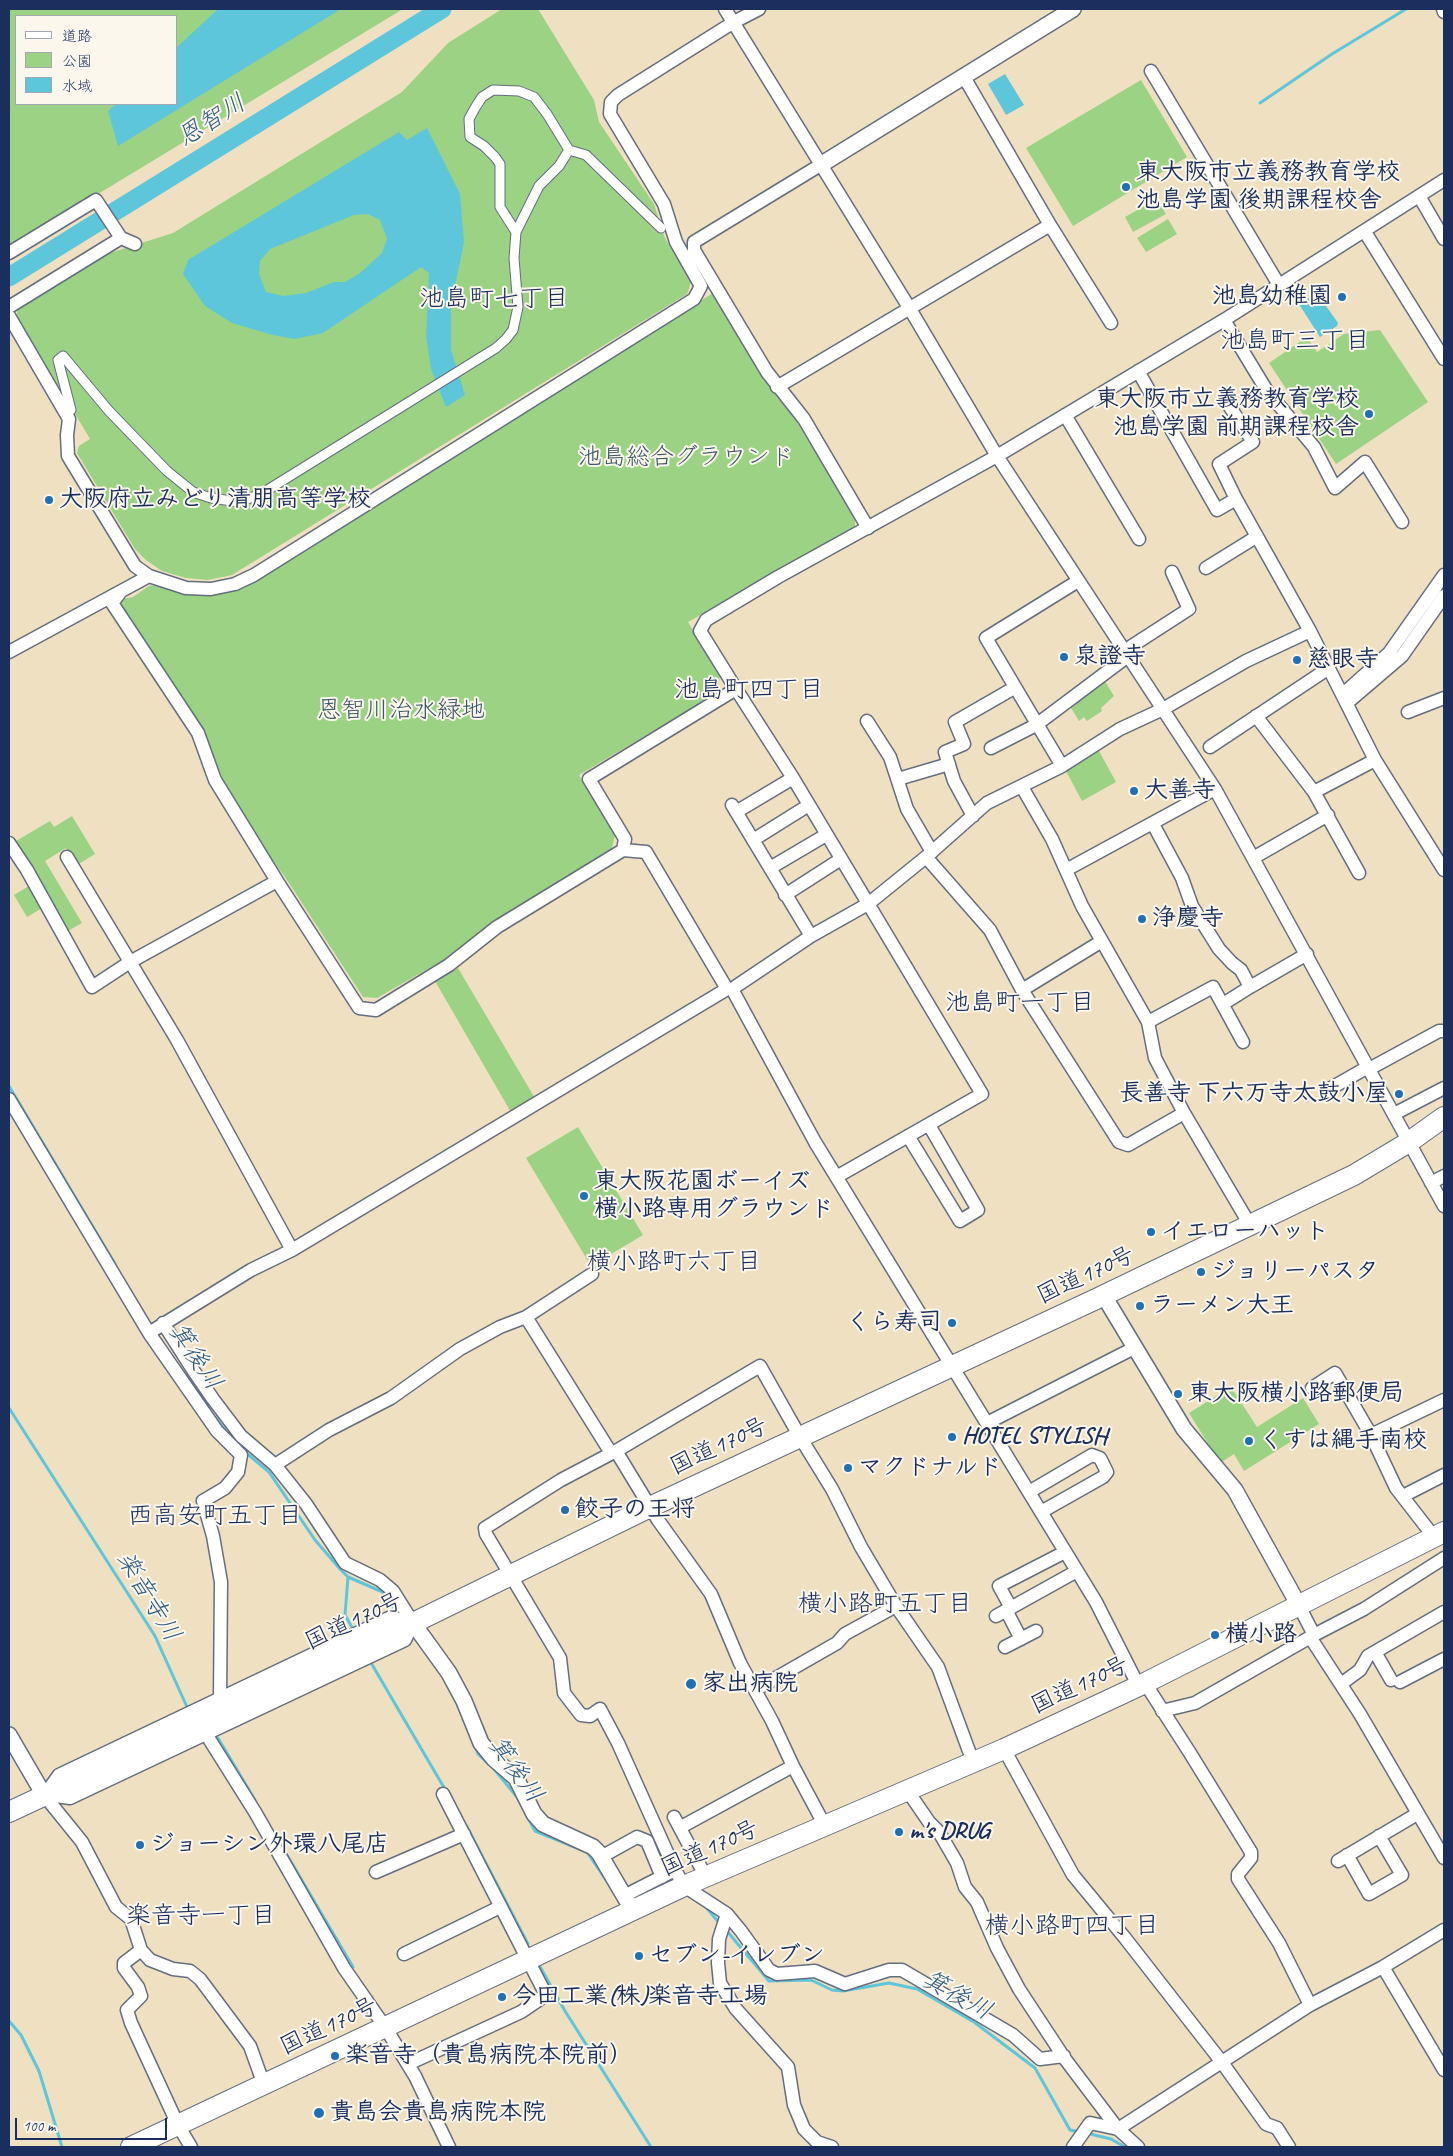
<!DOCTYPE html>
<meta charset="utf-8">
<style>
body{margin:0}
#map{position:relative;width:1453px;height:2156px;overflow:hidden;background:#efe0c1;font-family:Caveat,"Klee One",sans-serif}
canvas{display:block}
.frame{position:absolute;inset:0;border:10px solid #1b2f5e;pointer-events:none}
.legend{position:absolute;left:15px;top:15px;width:162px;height:90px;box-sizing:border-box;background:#fbf7ec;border:1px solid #a1a7b3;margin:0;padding:6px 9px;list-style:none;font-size:15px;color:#1b2f5e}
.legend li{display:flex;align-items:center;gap:10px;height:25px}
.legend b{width:25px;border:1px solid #a1a7b3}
.scale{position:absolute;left:15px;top:2118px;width:152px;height:22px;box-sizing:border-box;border:2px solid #1b2f5e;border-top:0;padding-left:6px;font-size:15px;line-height:18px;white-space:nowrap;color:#1b2f5e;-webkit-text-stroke:4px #fbf7ec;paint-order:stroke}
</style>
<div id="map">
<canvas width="1453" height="2156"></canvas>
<div class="frame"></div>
<ul class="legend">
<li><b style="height:6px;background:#fff"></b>道路</li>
<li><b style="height:14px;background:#9bd284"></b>公園</li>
<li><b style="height:14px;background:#5ec6da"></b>水域</li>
</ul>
<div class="scale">100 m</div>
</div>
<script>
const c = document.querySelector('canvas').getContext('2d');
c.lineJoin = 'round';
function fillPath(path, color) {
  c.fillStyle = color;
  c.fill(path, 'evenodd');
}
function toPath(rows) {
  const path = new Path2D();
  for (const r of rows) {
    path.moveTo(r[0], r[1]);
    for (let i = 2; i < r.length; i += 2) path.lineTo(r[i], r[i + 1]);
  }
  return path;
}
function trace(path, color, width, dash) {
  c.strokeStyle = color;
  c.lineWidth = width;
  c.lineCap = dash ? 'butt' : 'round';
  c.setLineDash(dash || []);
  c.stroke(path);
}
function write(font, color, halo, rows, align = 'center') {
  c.font = font + ' Caveat,"Klee One",sans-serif';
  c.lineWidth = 4;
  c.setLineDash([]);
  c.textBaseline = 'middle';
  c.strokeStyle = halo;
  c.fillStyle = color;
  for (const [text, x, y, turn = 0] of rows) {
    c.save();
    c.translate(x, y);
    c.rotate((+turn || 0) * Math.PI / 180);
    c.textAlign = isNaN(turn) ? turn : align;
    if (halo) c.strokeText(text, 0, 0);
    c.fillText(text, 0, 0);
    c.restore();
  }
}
const green = toPath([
 [9,9,403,9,9,248],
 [16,16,176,16,176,104,16,104],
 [502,9,538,9,594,100,599,122,654,204,665,238,691,282,687,294,232,575,208,580,186,578,162,571,146,560,135,549,77,453,79,446,90,439,17,316,17,307,94,258,173,233,402,92,448,43],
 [1141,80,1187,157,1073,226,1026,148],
 [1157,199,1166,214,1133,232,1125,217],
 [1168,219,1177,234,1146,252,1137,238],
 [713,293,769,385,797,422,855,516,855,527,688,622,720,676,717,693,579,775,615,835,611,852,495,921,447,958,377,998,363,997,287,880,257,839,225,784,206,738,119,605,122,599,133,597,149,586,156,585,182,593,255,580],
 [1380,330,1428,402,1336,464,1269,363,1307,337,1317,352,1344,334],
 [1103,678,1114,696,1101,708,1102,711,1087,721,1084,717,1079,721,1068,703],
 [1099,751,1116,782,1082,801,1065,769],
 [72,816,95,854,77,865,66,848,45,861,82,923,66,932,49,904,27,917,14,895,39,880,16,841,50,821,54,827],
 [458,968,536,1100,512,1114,435,981],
 [578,1127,643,1235,591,1266,526,1158],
 [1231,1387,1257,1427,1303,1398,1319,1424,1244,1471,1234,1454,1220,1463,1189,1413]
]);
const water = toPath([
 [218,9,341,9,118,146,108,111,116,104,176,104,176,48],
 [1005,74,1024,105,1006,115,988,84],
 [427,128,460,194,464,243,451,304,451,350,465,395,446,407,431,369,426,336,429,273,421,267,323,333,294,339,269,334,232,323,205,306,183,274,188,260,399,132,407,140],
 [368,214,380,220,387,239,382,253,360,273,345,282,334,282,306,293,283,296,266,292,259,274,260,261,270,249,354,215],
 [1317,293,1338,323,1337,326,1320,337,1299,304]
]);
const stream = toPath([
 [1260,103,1332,54,1406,9],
 [1440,593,1444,587],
 [9,1086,115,1264],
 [9,1408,155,1636,187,1707],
 [215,1417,225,1430],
 [244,1451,269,1472,315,1540,340,1569,348,1577,385,1593,394,1609],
 [348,1577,345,1615,353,1629],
 [370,1661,446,1791],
 [218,1738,255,1800],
 [475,1746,478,1754,494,1769,517,1797,523,1808],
 [528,1818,535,1831,587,1852,608,1883],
 [466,1825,528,1944],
 [277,1838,353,1967],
 [705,1906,720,1924],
 [726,1930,769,1981,811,1980,832,1990,843,1991,889,1983,917,1989,974,2022,1035,2068,1070,2130,1080,2132],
 [538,1963,565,2011,651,2147],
 [9,2021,21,2035,39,2071,62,2147],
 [1086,2133,1111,2139,1125,2147]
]);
const river = toPath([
 [9,277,442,9]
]);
const pedestrian = toPath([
 [516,232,500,207,500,164,495,157,484,146,470,137,469,119,475,108,482,97,493,90,519,91,534,97,547,114,569,150,586,155,661,228],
 [71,410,58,360,63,356,109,411,167,471,193,492,211,498,239,502,261,494,496,348,506,339,513,330,518,307,514,258,516,232,539,186,559,166,569,150]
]);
const minor = toPath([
 [725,9,910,309,997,456,1215,789,1444,1206],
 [1443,9,1444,12],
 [1151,71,1279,285],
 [964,77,1050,225,1111,323],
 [822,164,694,242,694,250,767,372,804,419,868,528],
 [1419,196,1444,239],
 [1365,232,1444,359],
 [9,253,96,200,121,238,135,244],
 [9,307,121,238],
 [9,316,69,419,67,435,68,456,135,566,149,576,186,588,211,589,235,584,254,575,694,299,701,286,676,242,664,204,610,114,611,102,618,95,734,22,759,9],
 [1224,320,1267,391,1314,447,1335,488,1365,462,1402,522],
 [1138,371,1217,510,1236,499,1310,631,1375,760,1444,870],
 [777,387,1050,225],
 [1228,404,1253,442,1219,464,1236,499],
 [1065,415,1139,539],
 [1206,568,1256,537],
 [119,594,112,603,198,733,215,780,277,881,359,1008,376,1010,449,965,497,927,623,850,646,852,727,989],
 [1124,651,1189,609,1172,572],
 [9,652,149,576],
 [736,689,793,778,982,1094,838,1176],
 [1343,694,1389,653,1444,575],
 [1347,703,1402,656,1444,596],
 [1408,712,1444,698],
 [1256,716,1314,792,1359,873],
 [867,721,890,757,907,809,932,852],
 [1210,747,1329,668],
 [991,748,1036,725,1128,656],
 [1062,766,986,638,1078,581],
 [898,779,949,764],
 [1022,787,1052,839,1082,906,1148,1022,1155,1058,1184,1113,1250,1225],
 [1314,792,1375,760],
 [732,805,811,936],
 [736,812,793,778],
 [973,816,954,781,945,752,964,744,955,722,1014,688],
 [1153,824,1182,878,1192,906,1219,949,1232,963,1241,970,1250,987,1307,954],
 [753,840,809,805],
 [9,843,27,870,92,987,130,962,277,881],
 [623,850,625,839,589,779,736,689,700,631,706,620,778,577,997,456,1224,320,1444,180],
 [67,857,177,1040,292,1250],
 [926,857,990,930,1022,990,1119,1142,1128,1145,1184,1113],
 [1253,858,1328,815],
 [770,868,826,835],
 [1066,870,1215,789],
 [785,895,841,859],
 [732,989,815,1142,1096,1602,1138,1685],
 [1022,990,1102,941],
 [1223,1004,1250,987],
 [1148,1022,1213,987,1243,1042],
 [1369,1069,1439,1031,1444,1031],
 [1326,1091,1368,1067],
 [9,1099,149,1333,217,1431,241,1455,238,1472,225,1488,203,1501,213,1536,221,1582,220,1699],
 [1394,1114,1444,1088],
 [908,1136,960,1221,978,1210,929,1125],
 [1431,1183,1444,1176],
 [526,1317,611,1453],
 [163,1323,193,1370,213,1399,241,1436,275,1465,306,1504,345,1563,380,1580,393,1591,413,1623],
 [149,1333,251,1270,292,1250,727,989,732,989,811,936,868,904,926,857,987,803,1062,766,1120,729,1163,709,1246,661,1310,631],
 [1312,1388,1335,1373,1371,1435,1444,1400],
 [987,1423,1134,1348],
 [1371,1435,1396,1488,1434,1537],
 [616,1451,658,1520,711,1594,740,1663,772,1721,793,1766,825,1826],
 [275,1465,329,1430,391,1398,460,1349,500,1327,526,1317,592,1274],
 [1029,1492,1092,1455,1100,1458,1107,1472,1103,1477,1041,1512],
 [1403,1496,1444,1475],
 [1298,1604,1314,1635],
 [1011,1608,999,1586,1065,1552],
 [1006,1610,1021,1639],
 [996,1616,1077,1571],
 [1310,1637,1360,1714,1444,1858],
 [1005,1647,1036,1631],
 [1375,1652,1391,1680],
 [1400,1682,1444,1659],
 [1145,1683,1190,1753,1251,1852,1251,1858,1238,1874,1238,1879,1279,1943,1310,2005,1383,1967,1444,1930],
 [1341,1684,1360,1670,1368,1656,1444,1612],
 [755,1690,837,1643,845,1634,896,1606],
 [1162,1711,1195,1703,1314,1635,1364,1609,1444,1558],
 [206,1734,255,1812,344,1968,385,2027,415,2076,449,2147],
 [1004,1749,1073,1875,1125,1938,1221,2061,1266,2124,1277,2128,1289,2147],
 [907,1790,929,1822,939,1832,957,1863,965,1887,977,1902,997,1948,1019,1989,1065,2059,1118,2129,1310,2005],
 [46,1793,59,1775,391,1617,413,1623],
 [44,1795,82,1842,116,1907,131,1919,141,1950,150,1960,173,1969,190,1971,200,1979,250,2046,264,2085],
 [49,1795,70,1798,405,1640,413,1623],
 [674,1817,706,1877],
 [681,1827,793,1766],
 [1347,1855,1369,1894,1402,1875,1379,1836],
 [601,1857,637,1837,647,1841,662,1877],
 [1338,1861,1417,1814],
 [675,1870,618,1743,600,1709,590,1716,581,1715,564,1693,560,1658,486,1534,485,1528,561,1480,616,1451,760,1366,800,1437,832,1489,861,1547,896,1606,938,1667,973,1762],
 [376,1872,464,1834],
 [624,1896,675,1870,684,1886,727,1914,741,1931,769,1970,777,1974,815,1971,845,1984,889,1970,902,1970,1013,2035,1040,2059,1064,2056],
 [727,1914,719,1939,718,1963,720,1983,736,2009,788,2067,794,2105,804,2129,817,2142,832,2147],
 [141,1950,124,1963,124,1968,138,1987,141,1996,127,2010,131,2023,178,2125,191,2147],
 [404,1954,500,1907],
 [1383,1967,1444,2070],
 [408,2064,521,2012,546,1995,443,1794],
 [1073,2147,1090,2123,1118,2129,1138,2147]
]);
const tertiary = toPath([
 [822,164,1073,9],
 [1104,1296,1184,1429,1235,1490,1298,1604],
 [413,1623,449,1673,464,1701,481,1743,494,1759,516,1778,534,1814,543,1824,593,1847,599,1853,633,1911],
 [9,1735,44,1795]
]);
const trunk = toPath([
 [9,1812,413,1623,650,1507,1094,1300,1354,1175,1409,1142,1444,1117],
 [131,2147,684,1886,1004,1749,1145,1683,1444,1532]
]);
const markers = [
 [1126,187,5,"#1f6fb2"],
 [1342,297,5,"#1f6fb2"],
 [1369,414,5,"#1f6fb2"],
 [49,500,5,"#1f6fb2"],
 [1064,657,5,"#1f6fb2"],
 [1297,660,5,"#1f6fb2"],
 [1134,791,5,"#1f6fb2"],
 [1142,919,5,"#1f6fb2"],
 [1399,1094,5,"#1f6fb2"],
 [584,1196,5,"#1f6fb2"],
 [1151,1232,5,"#1f6fb2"],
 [1201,1272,5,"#1f6fb2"],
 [1140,1306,5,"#1f6fb2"],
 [952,1323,5,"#1f6fb2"],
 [1178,1394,5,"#1f6fb2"],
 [952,1437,5,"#1f6fb2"],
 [1249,1441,5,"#1f6fb2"],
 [848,1468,5,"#1f6fb2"],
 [565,1510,5,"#1f6fb2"],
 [1215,1635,5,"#1f6fb2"],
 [691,1684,6,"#1f6fb2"],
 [899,1832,5,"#1f6fb2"],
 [140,1845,5,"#1f6fb2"],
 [639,1956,5,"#1f6fb2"],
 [502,1997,5,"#1f6fb2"],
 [335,2056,5,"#1f6fb2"],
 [319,2113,6,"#1f6fb2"]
];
const poiNames = [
 ["東大阪市立義務教育学校",1136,173],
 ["池島学園 後期課程校舎",1136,201],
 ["池島幼稚園",1332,297,"right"],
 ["東大阪市立義務教育学校",1359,400,"right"],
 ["池島学園 前期課程校舎",1359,428,"right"],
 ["大阪府立みどり清朋高等学校",59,500],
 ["泉證寺",1074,657],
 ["慈眼寺",1307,660],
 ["大善寺",1144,791],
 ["浄慶寺",1152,919],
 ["長善寺 下六万寺太鼓小屋",1389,1094,"right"],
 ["東大阪花園ボーイズ",594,1182],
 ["横小路専用グラウンド",594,1210],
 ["イエローハット",1161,1232],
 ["ジョリーパスタ",1211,1272],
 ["ラーメン大王",1150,1306],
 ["くら寿司",942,1323,"right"],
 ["東大阪横小路郵便局",1188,1394],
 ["HOTEL STYLISH",962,1437],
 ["くすは縄手南校",1259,1441],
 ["マクドナルド",858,1468],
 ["餃子の王将",575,1510],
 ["横小路",1225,1635],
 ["家出病院",702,1684],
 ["m's DRUG",909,1832],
 ["ジョーシン外環八尾店",150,1845],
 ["セブン-イレブン",649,1956],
 ["今田工業(株)楽音寺工場",512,1997],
 ["楽音寺（貴島病院本院前）",345,2056],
 ["貴島会貴島病院本院",330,2113]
];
const parkNames = [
 ["池島総合グラウンド",686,458],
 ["恩智川治水緑地",401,711]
];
const streetNames = [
 ["国道170号",1086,1276,-25],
 ["国道170号",719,1447,-25],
 ["国道170号",354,1622,-25],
 ["国道170号",1080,1686,-25],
 ["国道170号",710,1849,-24],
 ["国道170号",329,2027,-25]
];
const waterNames = [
 ["恩智川",212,121,-32],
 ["箕後川",195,1357,56],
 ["楽音寺川",148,1597,59],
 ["箕後川",515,1770,54],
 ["箕後川",957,1996,29]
];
const neighbourhoodNames = [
 ["池島町七丁目",494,299],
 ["池島町三丁目",1295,341],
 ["池島町四丁目",749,690],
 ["池島町一丁目",1020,1003],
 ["横小路町六丁目",674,1262],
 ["西高安町五丁目",215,1516],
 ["横小路町五丁目",885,1604],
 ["楽音寺一丁目",201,1916],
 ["横小路町四丁目",1072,1926]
];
fillPath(green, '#9bd284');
fillPath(water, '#5ec6da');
trace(stream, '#5ec6da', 3);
trace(river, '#5ec6da', 19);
trace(pedestrian, '#656d81', 11);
trace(minor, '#656d81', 15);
trace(tertiary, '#656d81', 18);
trace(trunk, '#656d81', 22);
trace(pedestrian, '#fff', 9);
trace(minor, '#fff', 12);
trace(tertiary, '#fff', 15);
trace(trunk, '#fff', 20);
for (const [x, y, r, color] of markers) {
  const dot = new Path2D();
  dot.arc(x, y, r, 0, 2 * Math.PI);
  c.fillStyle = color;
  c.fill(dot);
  trace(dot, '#fbf7ec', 2);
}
write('bold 24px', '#1b2f5e', '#fbf7ec', poiNames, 'left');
write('24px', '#3b5868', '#fbf7ec', parkNames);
write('24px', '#1b2f5e', '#fbf7ec', streetNames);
write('italic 25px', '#2f5c83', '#fbf7ec', waterNames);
write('25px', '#1b2f5e', '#fbf7ec', neighbourhoodNames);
</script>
